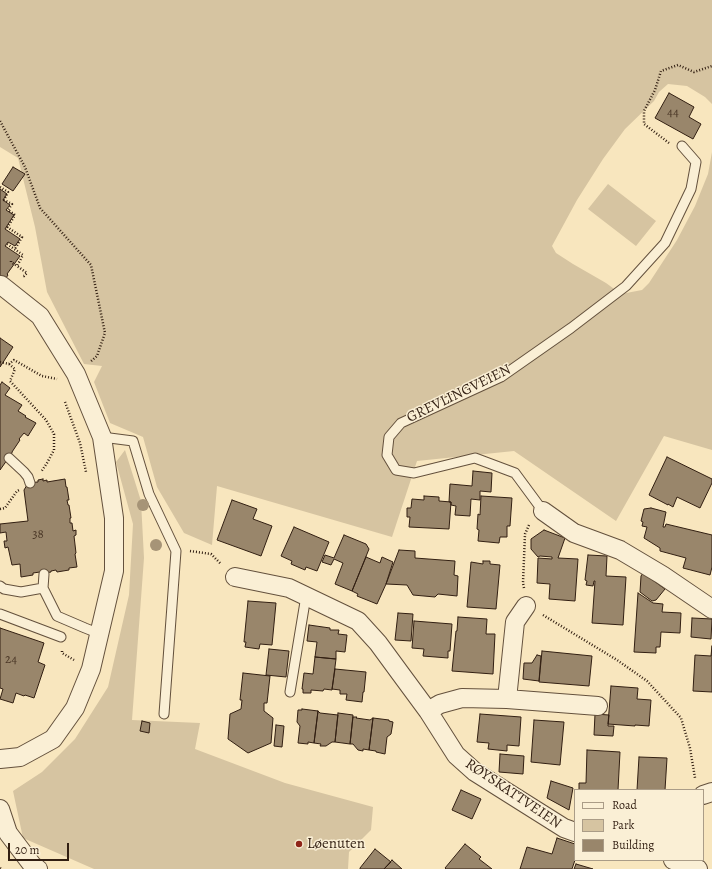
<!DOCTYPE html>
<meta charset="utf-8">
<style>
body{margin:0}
#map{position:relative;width:712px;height:869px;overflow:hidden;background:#f8e6be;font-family:Alegreya,serif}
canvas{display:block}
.legend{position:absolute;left:574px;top:789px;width:130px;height:72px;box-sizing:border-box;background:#faefd5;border:1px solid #aa9c87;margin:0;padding:5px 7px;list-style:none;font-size:12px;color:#321f12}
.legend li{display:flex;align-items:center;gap:8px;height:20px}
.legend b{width:20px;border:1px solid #aa9c87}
.scale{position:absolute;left:8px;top:843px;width:61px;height:18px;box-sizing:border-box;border:2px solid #321f12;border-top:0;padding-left:5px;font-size:12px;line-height:14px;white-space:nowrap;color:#321f12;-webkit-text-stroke:3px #faefd5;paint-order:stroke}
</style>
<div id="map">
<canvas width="712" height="869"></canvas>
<ul class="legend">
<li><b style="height:5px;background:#faefd5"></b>Road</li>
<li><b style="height:11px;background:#d6c4a1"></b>Park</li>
<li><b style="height:11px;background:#99866b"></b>Building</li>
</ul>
<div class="scale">20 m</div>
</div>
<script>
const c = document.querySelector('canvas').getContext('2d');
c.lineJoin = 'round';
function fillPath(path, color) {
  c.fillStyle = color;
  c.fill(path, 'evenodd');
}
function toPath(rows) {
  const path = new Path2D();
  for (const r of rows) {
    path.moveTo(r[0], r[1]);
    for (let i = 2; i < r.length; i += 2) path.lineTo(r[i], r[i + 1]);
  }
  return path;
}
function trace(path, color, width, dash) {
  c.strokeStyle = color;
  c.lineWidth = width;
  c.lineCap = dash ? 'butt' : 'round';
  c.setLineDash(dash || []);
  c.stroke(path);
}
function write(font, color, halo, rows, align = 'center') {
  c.font = font + ' Alegreya,serif';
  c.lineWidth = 3;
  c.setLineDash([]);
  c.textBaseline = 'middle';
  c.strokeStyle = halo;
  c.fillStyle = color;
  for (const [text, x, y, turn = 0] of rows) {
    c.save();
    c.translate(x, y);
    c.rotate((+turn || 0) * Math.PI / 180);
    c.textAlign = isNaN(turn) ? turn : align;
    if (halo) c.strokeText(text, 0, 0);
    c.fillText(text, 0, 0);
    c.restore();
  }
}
const green = toPath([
 [0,0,712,0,712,104,705,97,687,86,668,84,659,92,654,101,625,129,603,159,577,200,552,246,556,253,573,264,606,283,621,294,642,290,649,283,677,240,695,206,708,174,712,152,712,450,664,436,616,521,514,451,417,461,392,537,217,486,212,545,184,533,157,487,143,437,110,423,94,382,102,366,84,364,47,292,35,227,18,158,0,147],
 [608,184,656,221,636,246,588,209],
 [125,450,141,501,144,558,132,720,200,723,195,749,285,783,373,807,371,830,349,852,348,869,94,869,23,838,13,791,42,772,75,739,108,687,129,595,133,524,116,462]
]);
const building = toPath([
 [669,93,694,107,689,117,701,124,693,139,655,118,669,93],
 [13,167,25,174,13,191,2,184,13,167],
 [0,189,7,194,3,200,10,205,6,210,14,215,5,229,20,239,15,246,8,242,5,246,20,256,7,274,8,275,0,287,0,189],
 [0,338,13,347,0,367,0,338],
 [2,382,10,388,5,395,22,405,18,411,26,416,25,417,36,423,28,436,24,433,19,439,20,440,12,452,12,453,0,470,0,385,2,382],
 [667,457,712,479,712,483,700,508,677,497,673,507,668,504,668,505,649,495,667,457],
 [473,471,492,473,491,492,480,491,480,500,471,499,470,516,455,515,456,506,451,505,451,502,449,502,450,484,472,486,473,471],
 [43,479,43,481,47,480,47,482,65,479,66,487,67,487,69,500,67,500,68,505,69,505,71,518,70,518,70,523,72,523,73,531,76,530,76,535,74,536,76,553,75,554,77,567,69,568,69,570,57,572,56,570,51,571,51,572,40,574,40,572,33,573,33,575,21,577,20,564,12,565,8,547,5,548,4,541,7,541,6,532,0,533,0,524,28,521,24,490,27,485,26,483,38,482,38,480,43,479],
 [424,496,439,497,439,501,451,502,449,529,409,527,410,517,407,517,407,508,411,508,412,499,424,500,424,496],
 [481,496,512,498,510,526,507,526,507,537,500,537,499,543,478,541,479,530,477,529,478,514,480,515,481,496],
 [232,500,257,509,253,519,272,526,261,556,217,540,232,500],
 [651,508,666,512,663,527,665,527,666,524,712,535,712,567,710,575,683,568,686,558,660,551,660,548,644,538,647,527,642,526,643,522,641,521,644,509,651,508],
 [294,527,329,542,317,571,306,567,305,570,291,564,292,561,281,556,294,527],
 [544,530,565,538,558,558,578,559,575,601,549,599,550,584,537,583,538,558,552,559,552,557,540,556,538,557,531,549,531,539,544,530],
 [344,535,366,544,369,549,352,591,335,584,343,563,334,559,331,565,322,562,325,555,334,558,344,535],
 [399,550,415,551,415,558,455,561,454,575,458,576,457,596,438,594,435,597,413,595,407,585,386,584,399,550],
 [588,555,607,556,606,576,626,577,623,625,592,623,595,581,594,581,593,586,586,585,587,581,585,580,588,555],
 [366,557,380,563,382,557,393,562,386,584,377,604,357,596,358,594,352,591,366,557],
 [483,561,490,561,490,564,500,565,496,609,467,607,471,562,483,564,483,561],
 [643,573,665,589,656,600,652,601,640,592,641,576,643,573],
 [638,593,653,603,663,604,662,612,681,613,680,633,661,632,660,647,656,647,656,653,634,652,638,593],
 [248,601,276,603,272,645,260,644,259,649,245,647,246,642,244,642,248,601],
 [398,613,413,614,411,641,395,640,398,613],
 [458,617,487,619,486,634,495,634,493,674,452,671,456,631,457,631,458,617],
 [692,618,712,619,711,639,691,637,692,618],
 [414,621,452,624,450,651,448,651,448,658,423,656,424,649,412,648,414,621],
 [309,625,330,628,330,630,339,630,338,634,347,635,345,652,336,651,336,659,315,657,317,642,307,641,309,625],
 [0,628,44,643,38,662,45,665,34,698,25,695,24,696,16,693,13,703,0,699,3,689,0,688,0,628],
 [712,646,712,692,693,691,695,655,711,656,712,646],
 [269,649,289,651,286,677,266,675,269,649],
 [542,651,592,656,589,686,539,682,542,651],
 [537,655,541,656,539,681,523,679,524,663,532,663,537,655],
 [315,657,336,659,332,690,324,689,323,691,311,690,311,693,303,693,303,689,302,689,304,673,313,674,315,657],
 [335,669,366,672,364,692,363,692,362,702,346,700,347,694,340,694,340,690,332,689,335,669],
 [243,673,270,676,267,703,264,703,264,711,273,718,271,743,248,753,228,739,230,714,241,709,242,700,240,700,243,673],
 [611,686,638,688,637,699,651,700,649,726,635,725,635,726,608,724,611,686],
 [302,709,318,711,314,743,308,742,308,744,298,743,300,726,297,722,298,710,302,710,302,709],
 [318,711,320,713,338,715,335,742,332,742,326,746,320,746,321,744,314,743,318,711],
 [338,713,353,715,350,744,335,742,338,713],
 [480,714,521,717,519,746,507,745,507,751,488,749,489,743,477,742,480,714],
 [595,714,609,715,608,726,614,726,613,736,594,735,595,714],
 [353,717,357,717,356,718,370,720,373,718,369,750,363,749,363,751,358,750,353,744,350,744,353,717],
 [373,718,389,720,389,721,393,722,391,734,387,737,385,754,376,752,376,751,369,750,373,718],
 [534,720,564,722,560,765,531,762,534,720],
 [142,721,150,723,149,733,140,731,142,721],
 [276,725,284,726,282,747,274,746,276,725],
 [587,750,620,752,618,790,579,790,579,783,586,783,587,750],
 [500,754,524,756,523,774,499,772,500,754],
 [639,757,667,758,665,790,637,790,639,757],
 [551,781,573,788,569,810,547,798,551,781],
 [461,790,481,799,472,819,452,810,461,790],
 [557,838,575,844,575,860,572,869,520,869,527,847,552,854,557,838],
 [465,844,481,857,479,859,492,869,446,869,445,868,465,844],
 [375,849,391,862,384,869,360,869,360,868,375,849],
 [392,860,402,869,384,869,392,860],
 [576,864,593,869,574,869,576,864]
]);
const path = toPath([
 [0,121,25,167,40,208,91,265,105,333,97,356,90,362],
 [669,143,644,124,644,111,655,90,661,71,678,65,694,72,712,66],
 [0,187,8,192,4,200,12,204,8,210,15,215,7,228],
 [7,227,22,237,15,249],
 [7,244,23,255,17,266,27,273,24,276,22,276],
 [11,261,11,262,17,266],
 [0,362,9,364,14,360,42,376,57,379],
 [9,364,15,369,10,381,46,420,54,434,54,450,47,463,41,472],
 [65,402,80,443,86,472],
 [0,509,5,508,17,491,19,490],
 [190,551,211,554,221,564],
 [524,588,523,583,525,534,529,525],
 [543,615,617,660,647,681,681,718,690,748,695,778],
 [62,651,62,653,74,660],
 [0,868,1,869]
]);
const service = toPath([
 [102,437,133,441,149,494,176,551,164,714],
 [9,458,24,472,28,477,30,483],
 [543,511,515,473,475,458,414,473,396,470,387,455,389,437,401,423,501,377,571,328,626,286,665,243,691,189,696,162,682,146],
 [44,574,43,588,57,616,85,628,100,634],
 [0,586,4,589,21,592,43,588],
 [0,614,61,637],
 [290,692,306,596]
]);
const minor = toPath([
 [543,511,574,533,620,550,662,575,712,609],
 [235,577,289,588,358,621,378,643,400,673,428,711,456,755,475,772,564,828,575,832],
 [507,699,515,622,526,606],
 [428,711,440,704,462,698,507,699,598,706],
 [0,759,20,757,53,739,75,708,91,669,114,571,114,518,102,437,76,374,40,316,1,285],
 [703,795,712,792],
 [0,809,8,833,33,866,38,869],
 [673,860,698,869]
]);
const trees = [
 [143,505],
 [156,545]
];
const markers = [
 [299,844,4,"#8f2418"]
];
const numberNames = [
 ["44",673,113],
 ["38",38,535],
 ["24",11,660]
];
const streetNames = [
 ["GREVLINGVEIEN",459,394,-26],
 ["RØYSKATTVEIEN",513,794,34]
];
const poiNames = [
 ["Løenuten",307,844]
];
fillPath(green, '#d6c4a1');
fillPath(building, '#99866b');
trace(building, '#321f12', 1);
trace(service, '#64513d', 11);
trace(minor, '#64513d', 20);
trace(path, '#321f12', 2.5, [1, 2]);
trace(service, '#faefd5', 9);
trace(minor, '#faefd5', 18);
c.fillStyle = '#a69477';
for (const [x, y] of trees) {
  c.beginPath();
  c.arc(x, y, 6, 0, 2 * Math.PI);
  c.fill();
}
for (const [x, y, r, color] of markers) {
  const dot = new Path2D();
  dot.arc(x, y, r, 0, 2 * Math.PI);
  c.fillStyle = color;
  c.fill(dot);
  trace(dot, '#faefd5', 1.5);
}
write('13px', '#4c3928', null, numberNames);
write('15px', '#321f12', '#faefd5', streetNames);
write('15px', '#321f12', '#faefd5', poiNames, 'left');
</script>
